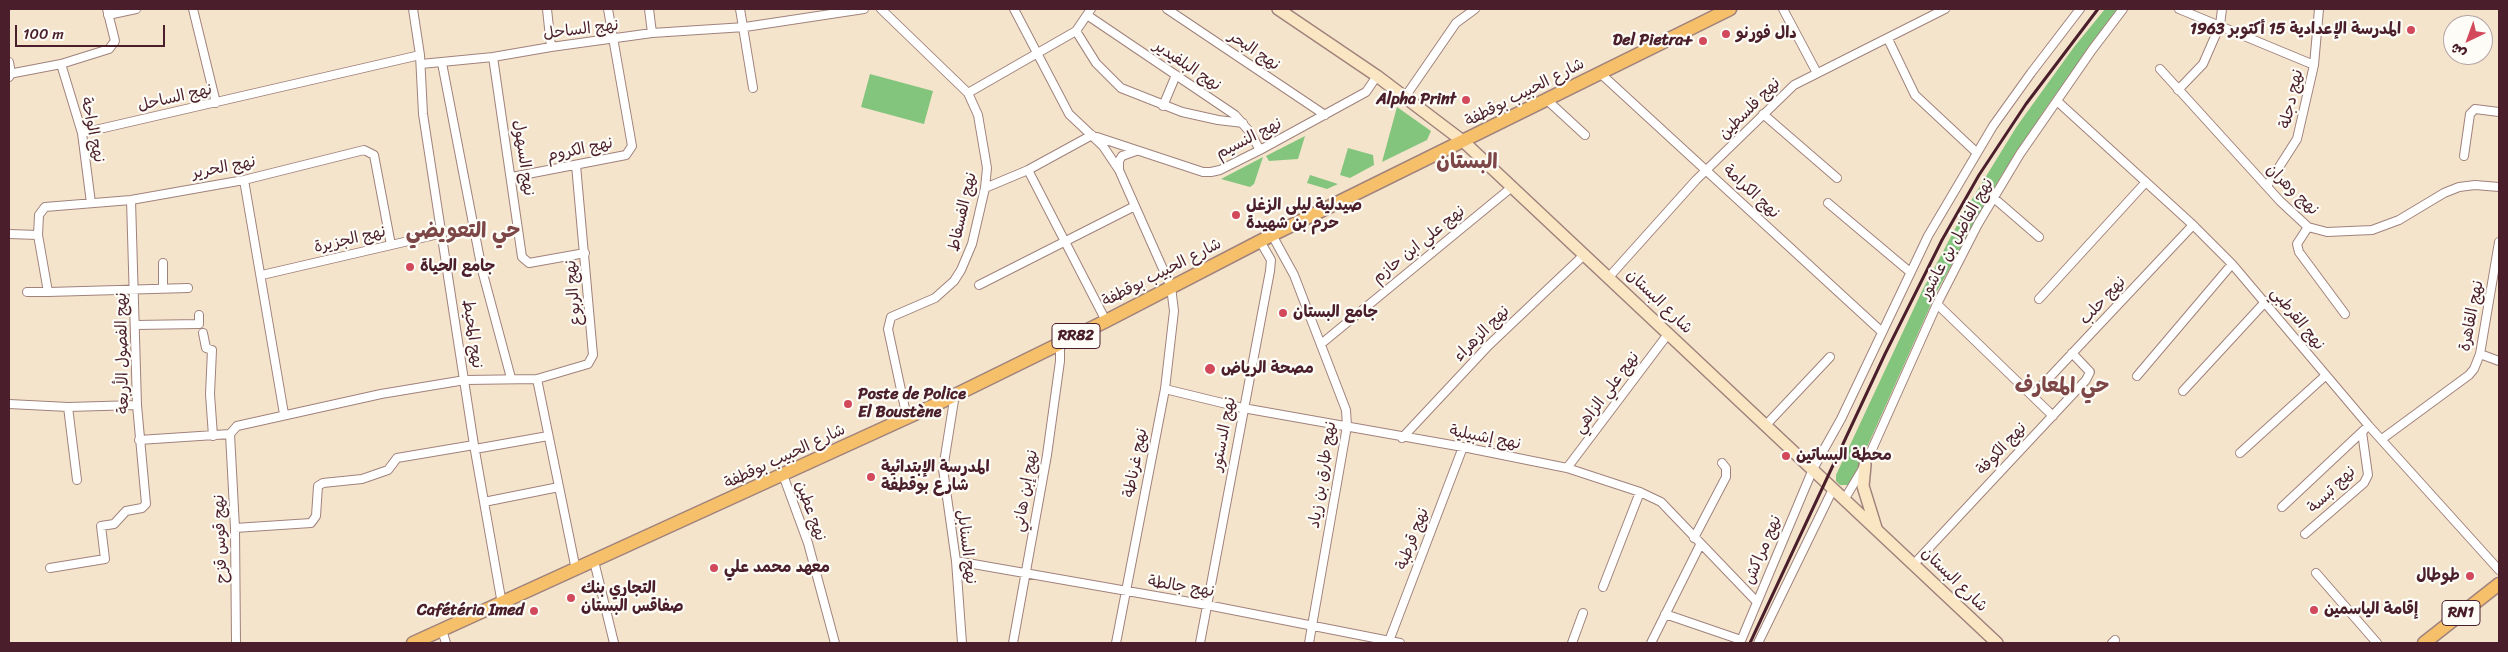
<!DOCTYPE html>
<meta charset="utf-8">
<style>
body{margin:0}
#map{position:relative;width:2508px;height:652px;overflow:hidden;background:#f5e4cc;font-family:Sriracha,"Playpen Sans Arabic",sans-serif}
canvas{display:block}
.frame{position:absolute;inset:0;border:10px solid #4a1f2b;pointer-events:none}
.north{position:absolute;left:2443px;top:15px;width:50px;height:50px;box-sizing:border-box;background:#fdfcf7;border:1px solid #b5a4a5;border-radius:50%;rotate:222deg;font-size:14px;font-weight:700;line-height:20px;text-align:center;color:#4a1f2b}
.north::after{content:'';display:block;margin:auto;width:18px;height:22px;background:#d1495b;clip-path:polygon(50% 0,100% 100%,50% 72%,0 100%)}
.scale{position:absolute;left:15px;top:25px;width:150px;height:22px;box-sizing:border-box;border:2px solid #4a1f2b;border-top:0;padding-left:6px;font-size:15px;line-height:18px;white-space:nowrap;color:#4a1f2b;-webkit-text-stroke:4px #fdfcf7;paint-order:stroke}
</style>
<div id="map">
<canvas width="2508" height="652"></canvas>
<div class="frame"></div>
<div class="north">ش</div>
<div class="scale">100 m</div>
</div>
<script>
const c = document.querySelector('canvas').getContext('2d');
c.lineJoin = 'round';
function fillPath(path, color) {
  c.fillStyle = color;
  c.fill(path, 'evenodd');
}
function toPath(rows) {
  const path = new Path2D();
  for (const r of rows) {
    path.moveTo(r[0], r[1]);
    for (let i = 2; i < r.length; i += 2) path.lineTo(r[i], r[i + 1]);
  }
  return path;
}
function trace(path, color, width, dash) {
  c.strokeStyle = color;
  c.lineWidth = width;
  c.lineCap = dash ? 'butt' : 'round';
  c.setLineDash(dash || []);
  c.stroke(path);
}
function write(font, color, halo, rows, align = 'center') {
  c.font = font + ' Sriracha,"Playpen Sans Arabic",sans-serif';
  c.lineWidth = 4.5;
  c.setLineDash([]);
  c.textBaseline = 'middle';
  c.strokeStyle = halo;
  c.fillStyle = color;
  for (const [text, x, y, turn = 0] of rows) {
    c.save();
    c.translate(x, y);
    c.rotate((+turn || 0) * Math.PI / 180);
    c.textAlign = isNaN(turn) ? turn : align;
    if (halo) c.strokeText(text, 0, 0);
    c.fillText(text, 0, 0);
    c.restore();
  }
}
const green = toPath([
 [2105,9,2117,9,2048,105,2000,178,1937,291,1850,485,1840,485,1836,481,1836,475,1922,291,1964,212,2017,126,2074,47],
 [870,74,933,91,924,124,861,107],
 [1397,107,1431,131,1427,140,1382,162],
 [1305,136,1298,159,1269,161,1266,156],
 [1348,148,1373,155,1374,165,1350,178,1340,175],
 [1263,157,1254,184,1250,187,1221,179],
 [1310,175,1338,184,1327,189,1307,183]
]);
const minor = toPath([
 [193,9,216,103],
 [413,9,420,55,423,114,474,445,502,604],
 [547,9,551,47],
 [649,9,652,33],
 [740,9,753,88],
 [881,9,968,93,978,115,987,168,985,188,972,244,961,270,954,281,935,298,891,317,888,329,907,418],
 [1014,9,1069,114,1103,146,1119,170,1171,287,1174,311,1165,389,1116,643],
 [1167,9,1325,115],
 [1783,9,1817,73],
 [2179,9,2314,65],
 [108,15,136,9],
 [1087,15,1235,115,1249,131,1260,150],
 [1076,31,1096,63,1121,88,1182,112,1218,120,1243,123],
 [1888,39,1915,95,1976,152],
 [493,57,522,257,529,263,585,253],
 [9,62,11,74,9,77],
 [442,63,482,270,511,378],
 [61,64,82,133,91,203],
 [421,64,493,57,551,47,652,33,745,27,864,9],
 [2160,69,2280,201,2308,227,2327,232,2372,230,2399,220,2444,193,2459,187,2475,185,2499,187],
 [1600,73,1882,332],
 [9,74,61,64,109,49,115,41,107,9],
 [2178,90,2203,64,2220,25,2222,9],
 [968,93,1076,31,1091,9],
 [1405,97,1456,23,1475,9],
 [1547,100,1585,135],
 [2057,101,2193,225,2232,264,2369,426,2499,570],
 [1163,106,1176,75],
 [1763,114,1837,178],
 [82,133,420,55],
 [1097,137,1203,172,1211,172,1220,170,1260,150,1366,92,1377,76],
 [2464,156,2470,114,2475,109,2499,112],
 [1028,170,1106,321],
 [1119,170,1119,161,1122,156,1136,151],
 [512,177,626,155,632,146,608,9],
 [244,180,284,414],
 [2267,186,2297,139,2314,65,2319,9],
 [985,188,1028,170,1092,135],
 [1995,199,2039,237],
 [1828,203,1910,272],
 [2308,227,2297,244,2299,252,2345,314],
 [9,234,38,235,39,215,45,207,131,200,244,180,364,150,374,155,391,245],
 [38,235,48,292,188,288],
 [1272,235,1294,275,1346,410,1347,426,1309,643],
 [163,263,163,288],
 [262,275,443,233],
 [1609,277,1696,180,1794,85,1945,9],
 [979,285,1135,206],
 [27,292,48,292],
 [2039,299,2145,183],
 [1937,304,2053,416],
 [136,325,199,324,199,315],
 [203,333,206,348,212,350,210,394,213,436],
 [1321,344,1512,187],
 [2480,354,2499,361],
 [2137,376,2232,264],
 [537,379,576,570],
 [1165,389,1243,408,1463,447,1567,468,1640,492,1661,502,1756,601],
 [2183,391,2266,301],
 [955,394,943,469,956,561,962,643],
 [2033,395,2193,225],
 [9,404,68,407,137,405],
 [68,407,77,480],
 [1765,426,1830,357],
 [230,434,235,528,236,643],
 [1402,438,1489,345,1585,254],
 [2382,439,2469,375,2474,369,2480,354,2499,242],
 [139,440,230,434,237,426,381,394,465,380,537,379,588,364,593,355,576,165],
 [475,449,548,436],
 [2240,453,2325,376],
 [1567,468,1668,334],
 [783,475,808,543,835,643],
 [1844,500,1865,465,1937,304,1978,224,2020,154,2092,50,2123,9],
 [484,502,559,487],
 [2282,507,2364,430],
 [235,528,311,523,316,516,318,486,323,483,362,479,388,470,397,458,474,445],
 [2305,534,2364,483,2368,475,2362,432],
 [1694,538,1726,477,1726,468,1722,463],
 [594,561,614,643],
 [956,561,1207,605,1400,643],
 [1914,564,2086,380,2090,372,2072,353],
 [50,568,105,559,101,526,114,524,126,511,142,508,146,504,137,405,131,200],
 [2316,573,2377,643],
 [1603,587,1640,492],
 [1665,614,1741,640],
 [442,630,446,643],
 [1389,641,1463,447],
 [1013,643,1047,455,1060,361,1060,343],
 [1200,643,1270,271,1271,260,1260,241],
 [1572,643,1583,613],
 [1651,643,1700,545],
 [1740,643,1813,469,1841,419,1928,236,1993,126,2031,73,2080,9],
 [1758,643,1833,489],
 [2112,643,2115,640]
]);
const secondary = toPath([
 [1278,9,1377,76,1464,142,1997,643],
 [1865,465,1863,486,1876,528]
]);
const primary = toPath([
 [413,643,939,403,1106,321,1272,235,1730,9],
 [2424,643,2499,584]
]);
const rail = toPath([
 [1750,643,1885,354,1942,240,1979,175,2026,104,2098,9]
]);
const markers = [
 [2411,30,5,"#d1495b"],
 [1726,34,5,"#d1495b"],
 [1703,41,5,"#d1495b"],
 [1466,100,5,"#d1495b"],
 [1236,215,5,"#d1495b"],
 [410,267,5,"#d1495b"],
 [1283,313,5,"#d1495b"],
 [1210,369,6,"#d1495b"],
 [848,404,5,"#d1495b"],
 [1786,456,5,"#d1495b"],
 [871,477,5,"#d1495b"],
 [714,568,5,"#d1495b"],
 [2470,576,5,"#d1495b"],
 [571,598,5,"#d1495b"],
 [2314,610,5,"#d1495b"],
 [534,611,5,"#d1495b"]
];
const shields = [
 [1076,336,48],
 [2461,613,38]
];
const shieldNames = [
 ["RR82",1076,336],
 ["RN1",2461,613]
];
const streetNames = [
 ["نهج الساحل",581,30,-7],
 ["نهج البحر",1254,51,34],
 ["نهج البلفيدير",1187,66,34],
 ["شارع الحبيب بوقطفة",1525,93,-27],
 ["نهج الساحل",175,98,-13],
 ["نهج دجلة",2292,99,-77],
 ["نهج فلسطين",1750,109,-45],
 ["نهج الواحة",92,130,78],
 ["نهج النسيم",1249,139,-27],
 ["نهج الكروم",580,150,-12],
 ["نهج السهول",523,158,82],
 ["نهج الحرير",224,168,-11],
 ["نهج وهران",2292,190,44],
 ["نهج الكرامة",1751,192,43],
 ["نهج الفسفاط",963,212,-77],
 ["نهج الفاضل بن عاشور",1957,239,-61],
 ["نهج الجزيرة",350,240,-13],
 ["نهج علي ابن حازم",1419,245,-39],
 ["شارع الحبيب بوقطفة",1162,273,-27],
 ["نهج الربوع",574,293,-95],
 ["نهج حلب",2103,301,-47],
 ["شارع البستان",1659,302,44],
 ["نهج القاهرة",2472,316,-79],
 ["نهج القرطبي",2297,319,51],
 ["نهج المحيط",472,334,82],
 ["نهج الزهراء",1482,334,-45],
 ["نهج الفصول الأربعة",123,353,-91],
 ["نهج علي الزاهي",1607,393,-53],
 ["نهج الدستور",1224,434,-79],
 ["نهج إشبيلية",1485,438,11],
 ["نهج الكوفة",2002,449,-47],
 ["شارع الحبيب بوقطفة",785,457,-25],
 ["نهج غرناطة",1136,463,-79],
 ["نهج طارق بن زياد",1323,475,-81],
 ["نهج تبسة",2332,490,-44],
 ["نهج إبن هاني",1026,491,-80],
 ["نهج عطين",810,511,70],
 ["نهج قوس قزح",221,539,-92],
 ["نهج قرطبة",1413,539,-69],
 ["نهج السنابل",966,547,83],
 ["نهج مراكش",1763,550,-67],
 ["شارع البستان",1954,580,44],
 ["نهج جالطة",1181,587,9]
];
const poiNames = [
 ["المدرسة الإعدادية 15 أكتوبر 1963",2401,30,"right"],
 ["دال فورنو",1736,34],
 ["Del Pietra+",1693,41,"right"],
 ["Alpha Print",1456,100,"right"],
 ["صيدلية ليلى الزغل",1246,206],
 ["حرم بن شهيدة",1246,224],
 ["جامع الحياة",420,267],
 ["جامع البستان",1293,313],
 ["مصحة الرياض",1221,369],
 ["Poste de Police",858,395],
 ["El Boustène",858,413],
 ["محطة البساتين",1796,456],
 ["المدرسة الإبتدائية",881,468],
 ["شارع بوقطفة",881,486],
 ["معهد محمد علي",724,568],
 ["طوطال",2460,576,"right"],
 ["التجاري بنك",581,589],
 ["صفاقس البستان",581,607],
 ["إقامة الياسمين",2324,610],
 ["Cafétéria Imed",524,611,"right"]
];
const districtNames = [
 ["البستان",1467,163],
 ["حي التعويضي",463,232],
 ["حي المعارف",2062,387]
];
fillPath(green, '#84c57e');
trace(minor, '#a0827c', 10);
trace(secondary, '#a0827c', 14);
trace(primary, '#a0827c', 15);
trace(minor, '#fff', 8);
trace(secondary, '#fbe6c4', 11);
trace(primary, '#f6c06b', 12);
trace(rail, '#4a1f2b', 3);
for (const [x, y, r, color] of markers) {
  const dot = new Path2D();
  dot.arc(x, y, r, 0, 2 * Math.PI);
  c.fillStyle = color;
  c.fill(dot);
  trace(dot, '#fdfcf7', 2);
}
for (const [x, y, w] of shields) {
  const box = new Path2D();
  box.roundRect(x - w / 2, y - 12.5, w, 25, 4);
  c.fillStyle = '#fdfcf7';
  c.fill(box);
  trace(box, '#4a1f2b', 1);
}
write('bold 15px', '#4a1f2b', null, shieldNames);
write('16px', '#4a1f2b', '#fdfcf7', streetNames);
write('bold 16px', '#4a1f2b', '#fdfcf7', poiNames, 'left');
write('bold 21px', '#7e4747', '#fdfcf7', districtNames);
</script>
